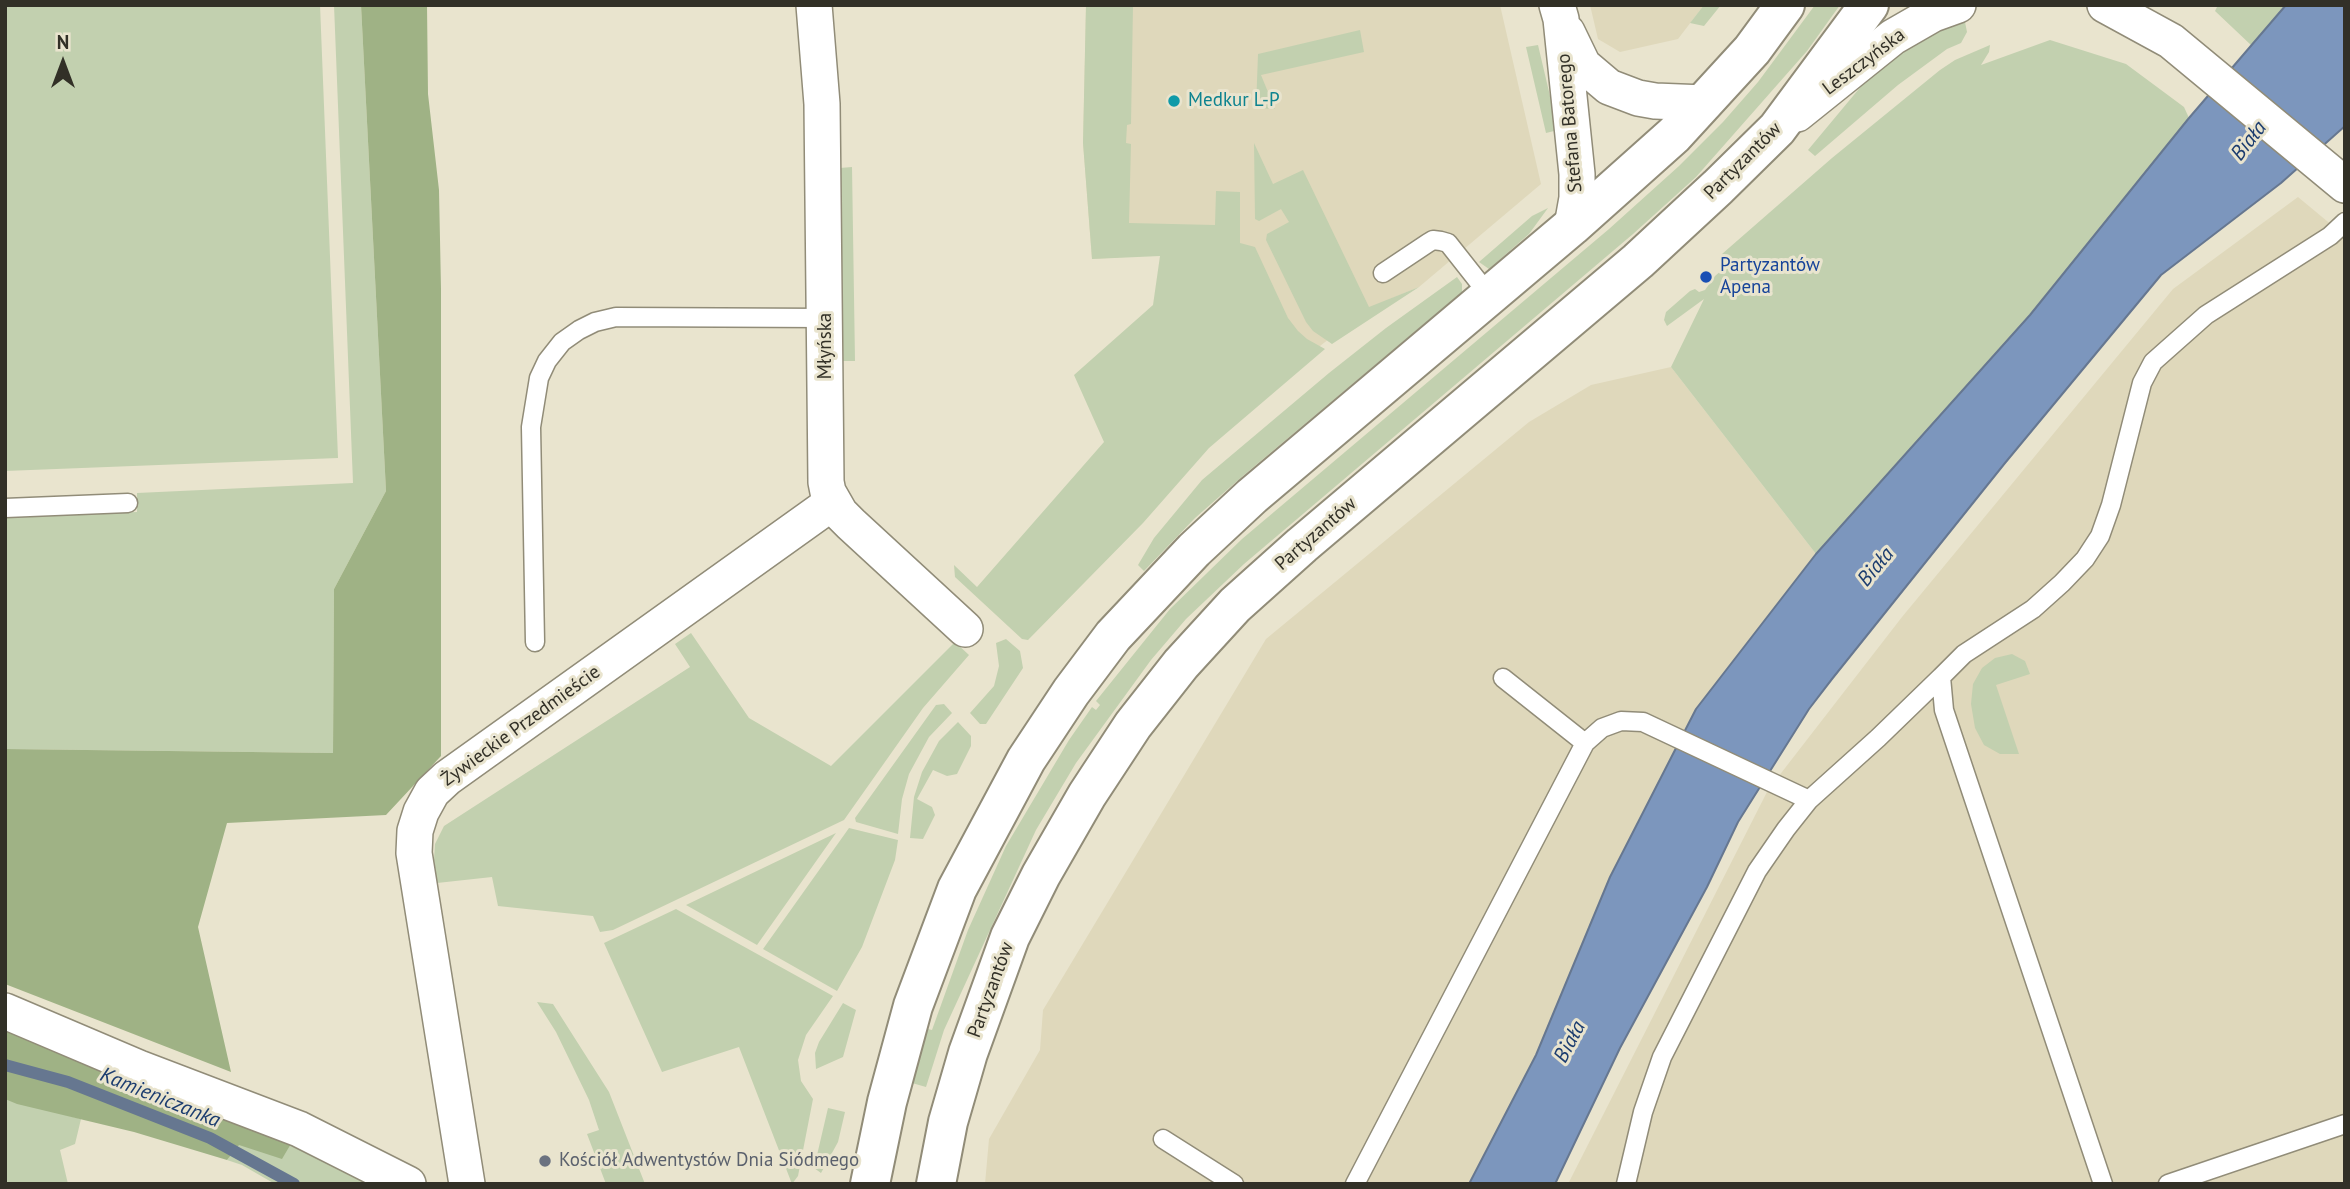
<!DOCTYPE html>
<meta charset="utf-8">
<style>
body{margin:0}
#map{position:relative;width:2350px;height:1189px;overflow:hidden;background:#e9e4ce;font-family:"PT Sans",sans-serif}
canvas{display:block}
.frame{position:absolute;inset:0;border:7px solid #323027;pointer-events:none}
.north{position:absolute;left:28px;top:28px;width:70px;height:70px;-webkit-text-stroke:5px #e9e4ce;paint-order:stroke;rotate:0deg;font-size:19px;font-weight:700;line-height:28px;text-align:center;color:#323027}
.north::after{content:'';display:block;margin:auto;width:24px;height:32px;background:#323027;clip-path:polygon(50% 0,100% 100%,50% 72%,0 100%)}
</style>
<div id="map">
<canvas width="2350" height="1189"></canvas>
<div class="frame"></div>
<div class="north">N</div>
</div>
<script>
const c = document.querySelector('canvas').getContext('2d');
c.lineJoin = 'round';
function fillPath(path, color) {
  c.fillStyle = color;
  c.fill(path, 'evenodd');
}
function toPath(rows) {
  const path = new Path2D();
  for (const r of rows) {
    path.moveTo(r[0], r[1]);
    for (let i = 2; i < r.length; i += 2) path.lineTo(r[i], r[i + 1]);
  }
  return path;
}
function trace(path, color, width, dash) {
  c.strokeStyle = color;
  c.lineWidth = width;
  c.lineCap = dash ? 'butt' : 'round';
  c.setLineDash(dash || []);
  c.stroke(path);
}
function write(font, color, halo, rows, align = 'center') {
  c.font = font + ' "PT Sans",sans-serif';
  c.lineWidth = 6;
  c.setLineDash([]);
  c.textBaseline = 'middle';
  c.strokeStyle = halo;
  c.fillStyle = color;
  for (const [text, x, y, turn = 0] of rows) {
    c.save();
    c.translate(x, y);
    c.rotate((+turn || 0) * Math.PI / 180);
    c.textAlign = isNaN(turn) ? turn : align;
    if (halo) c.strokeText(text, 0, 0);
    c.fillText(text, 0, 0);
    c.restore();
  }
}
const built = toPath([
 [1086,5,1500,5,1541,184,1419,287,1369,308,1280,377,1160,255,1092,259,1083,143],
 [1590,5,1704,5,1678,39,1620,52,1598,39],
 [2298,197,2345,236,2345,1184,1568,1184,1768,790,1902,617,2173,289],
 [1671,367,1816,554,1696,709,1610,877,1536,1055,1469,1184,985,1184,989,1139,1040,1050,1043,1010,1266,639,1529,422,1591,385]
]);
const green = toPath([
 [5,5,320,5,338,458,5,471],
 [334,5,361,5,386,491,334,589,333,753,5,749,5,517,137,512,137,493,353,483],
 [1086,5,1133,5,1131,124,1127,125,1126,143,1131,144,1129,223,1215,225,1216,191,1240,192,1240,243,1255,247,1288,318,1298,331,1307,339,1325,349,1209,448,1143,523,1028,640,1022,639,955,577,954,565,977,587,1104,442,1074,375,1153,305,1160,256,1092,259,1083,143],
 [1704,5,1721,5,1704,26,1690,23],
 [1815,5,1840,5,1807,51,1696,177,1633,234,1244,564,1186,619,1151,660,1076,763,1036,830,944,1030,926,1087,912,1083,928,1029,932,1030,968,930,1006,846,1069,740,1092,707,1096,710,1100,705,1096,701,1170,609,1242,539,1609,229,1679,166,1723,122,1758,82],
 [2218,5,2286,5,2252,46,2215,11],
 [1964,17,1967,32,1961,43,1947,49,1898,85,1815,156,1808,150,1883,60],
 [1360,30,1364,52,1261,75,1275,109,1256,108,1258,54],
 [2050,40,2126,64,2184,107,2189,118,2030,315,1816,554,1671,367,1704,299,1667,326,1664,320,1666,312,1690,291,1695,289,1699,292,1705,290,1715,276,1729,264,1722,254,1832,158,1940,70,1955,60,1990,45,1989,52,1981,65],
 [1538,45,1558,130,1546,133,1526,47],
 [1254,143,1273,184,1303,170,1369,307,1419,287,1332,344,1313,331,1306,322,1266,240,1267,234,1289,222,1281,209,1259,221,1255,219],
 [852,167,855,361,843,361,840,168],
 [1548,208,1529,234,1489,269,1479,262,1532,216],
 [1457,277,1462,284,1462,292,1244,475,1195,518,1144,571,1138,565,1154,538,1202,480,1329,373,1386,328],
 [691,633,749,718,831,766,955,642,969,655,923,708,844,820,613,930,600,932,593,916,498,906,492,877,437,883,434,860,435,844,444,826,690,667,675,644],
 [1006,639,1020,651,1023,668,986,724,980,724,970,713,994,686,999,666,996,643],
 [2012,654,2025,661,2030,674,1996,685,2019,754,2000,754,1984,745,1975,728,1971,704,1973,684,1982,668,1995,658],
 [944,704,952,713,929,737,909,774,902,799,898,834,856,822,855,818,936,705],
 [958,722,971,736,971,746,957,774,947,776,933,770,917,799,932,807,935,815,923,839,910,838,914,797,922,772,939,741],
 [849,828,898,840,895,860,862,947,837,991,763,949],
 [836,833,757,945,686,905],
 [676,909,833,996,806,1035,798,1060,801,1081,813,1099,798,1176,792,1184,739,1047,662,1072,604,943],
 [537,1002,553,1004,609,1092,645,1184,606,1184,587,1134,599,1130,589,1100,556,1032],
 [843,1003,856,1010,843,1057,816,1069,815,1053,819,1042],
 [5,1099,81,1119,75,1144,60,1150,68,1184,5,1184],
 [828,1108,845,1112,838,1142,821,1173,814,1168],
 [292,1142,377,1184,275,1184,242,1165,227,1160,238,1145]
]);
const forest = toPath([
 [361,5,427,5,428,94,439,190,441,289,441,756,386,815,227,823,198,927,231,1072,5,984,5,749,333,753,334,589,386,491],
 [5,1030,292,1142,282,1159,239,1145,227,1160,134,1132,17,1104,5,1099]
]);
const water = toPath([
 [2286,5,2345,5,2345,126,2281,183,2161,275,2005,463,1832,679,1809,709,1738,822,1707,887,1620,1048,1555,1184,1469,1184,1536,1055,1610,877,1696,709,1816,554,2030,315,2189,118,2286,5]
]);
const stream = toPath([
 [5,1065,68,1082,210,1138,294,1184]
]);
const lane = toPath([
 [1383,273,1428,243,1433,240,1441,241,1448,243,1489,295],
 [5,508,128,503],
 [535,642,531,427,539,378,547,361,562,342,579,330,595,322,616,317,825,318],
 [1503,678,1585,743],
 [1163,1139,1234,1184],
 [1355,1184,1585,743,1602,728,1621,721,1643,722,1809,800,1878,738,1941,677],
 [1626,1184,1643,1112,1662,1057,1757,871,1786,829,1809,800],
 [2103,1184,1944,710,1941,677,1964,654,2033,609,2062,583,2085,559,2100,536,2111,505,2142,383,2153,362,2206,315,2330,236,2345,222],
 [2168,1184,2345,1124]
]);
const street = toPath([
 [814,5,822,104,826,482,828,492,840,513,851,524,965,629],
 [1557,5,1561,19,1577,174,1577,198,1572,226],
 [2105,5,2171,41,2345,185],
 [1567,32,1583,65,1609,87,1638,98,1655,101,1705,103],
 [1797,114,1893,37,1933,14,1958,5],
 [5,1011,139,1068,299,1129,408,1184],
 [467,1184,414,853,415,831,421,812,432,792,447,778,833,502]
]);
const secondary = toPath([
 [870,1184,887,1102,913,1006,957,889,1026,760,1071,692,1113,636,1194,550,1252,496,1572,226,1674,135,1752,50,1785,5],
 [936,1184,948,1122,968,1053,1010,937,1041,875,1087,795,1133,725,1181,664,1235,605,1302,545,1638,261,1718,187,1777,129,1869,5]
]);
const markers = [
 [1174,101,7,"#0f9aa8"],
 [1706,277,7,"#1a4fb4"],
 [545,1161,7,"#6b7280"]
];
const streetNames = [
 ["Leszczyńska",1864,62,-37],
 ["Stefana Batorego",1570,123,-95],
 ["Partyzantów",1743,161,-45],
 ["Młyńska",826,346,-90],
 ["Partyzantów",1316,534,-41],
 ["Żywieckie Przedmieście",521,726,-36],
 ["Partyzantów",991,990,-70]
];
const cultureNames = [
 ["Medkur L-P",1188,101]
];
const transitNames = [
 ["Partyzantów",1720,266],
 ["Apena",1720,288]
];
const worshipNames = [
 ["Kościół Adwentystów Dnia Siódmego",559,1161]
];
const waterNames = [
 ["Biała",2249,141,-52],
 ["Biała",1876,567,-50],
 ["Biała",1570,1042,-62],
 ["Kamieniczanka",160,1098,22]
];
fillPath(built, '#dfd8bb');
fillPath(green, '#c2d0af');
fillPath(forest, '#9fb285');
fillPath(water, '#7c96bd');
trace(water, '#667790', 2);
trace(stream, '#667790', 12);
trace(lane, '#918c78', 21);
trace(street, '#918c78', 38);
trace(secondary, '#918c78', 42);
trace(lane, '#fff', 18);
trace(street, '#fff', 35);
trace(secondary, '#fff', 38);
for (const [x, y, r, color] of markers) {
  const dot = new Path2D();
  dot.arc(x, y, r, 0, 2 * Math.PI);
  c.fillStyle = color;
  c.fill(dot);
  trace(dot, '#e9e4ce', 2.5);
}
write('19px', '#323027', '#e9e4ce', streetNames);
write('19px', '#0d838f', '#e9e4ce', cultureNames, 'left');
write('19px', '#164399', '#e9e4ce', transitNames, 'left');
write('19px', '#5b616d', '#e9e4ce', worshipNames, 'left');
write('italic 21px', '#1c3d6f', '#e9e4ce', waterNames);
</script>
